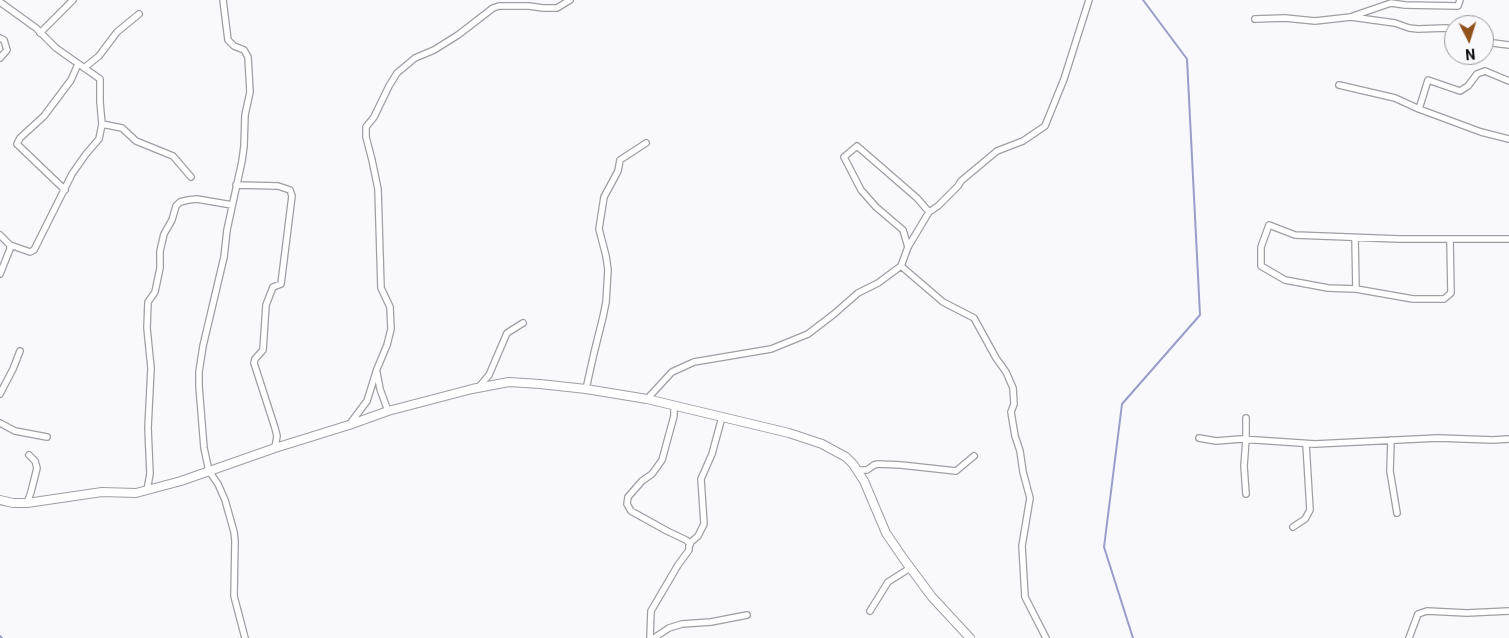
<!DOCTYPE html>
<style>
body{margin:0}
#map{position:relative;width:1509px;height:638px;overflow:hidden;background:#f8f8fd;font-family:Roboto,sans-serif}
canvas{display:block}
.north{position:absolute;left:1444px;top:15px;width:50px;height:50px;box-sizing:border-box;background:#f8f8fd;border:1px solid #9a9a9d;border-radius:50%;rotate:175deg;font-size:14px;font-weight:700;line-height:20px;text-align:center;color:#0d0d0e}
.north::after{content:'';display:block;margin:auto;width:18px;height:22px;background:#91511a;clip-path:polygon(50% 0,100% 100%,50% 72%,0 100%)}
</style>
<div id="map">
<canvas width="1509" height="638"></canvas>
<div class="north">N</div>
</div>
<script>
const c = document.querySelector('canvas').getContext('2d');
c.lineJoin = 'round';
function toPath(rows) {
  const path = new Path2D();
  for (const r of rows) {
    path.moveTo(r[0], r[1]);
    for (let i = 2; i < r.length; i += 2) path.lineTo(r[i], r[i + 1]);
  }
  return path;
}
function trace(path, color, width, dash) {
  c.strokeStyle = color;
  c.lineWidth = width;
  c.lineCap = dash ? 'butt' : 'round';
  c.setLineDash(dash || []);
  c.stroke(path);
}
const stream = toPath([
 [0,636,2,638],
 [1133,638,1104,547,1122,404,1200,315,1187,59,1143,0]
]);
const street = toPath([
 [223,0,228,40,234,46,244,50,248,57,250,92,245,115,244,146,242,161,227,230,224,257,203,346,199,372,199,386,204,448,209,471,218,484,225,500,234,532,235,541,234,596,245,638],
 [0,2,36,28,56,48,100,79,100,102,102,124,99,139,86,154,72,174,34,250,30,252,10,245,0,235],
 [1353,16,1391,3,1405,5,1458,6,1460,0],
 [1255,19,1285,18,1315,21,1351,17,1395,23,1409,28,1418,29,1446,28,1454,29],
 [40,33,73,0],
 [0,38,4,40,7,50,0,58],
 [1484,38,1493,43,1509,45],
 [84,68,99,56,117,32,139,14],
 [1509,81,1485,71,1477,74,1468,86,1460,91,1428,80,1419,109,1481,132,1509,139],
 [1339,85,1395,98,1419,109],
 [102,124,122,128,136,141,173,156,191,177],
 [236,185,278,186,290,190,292,196,281,284,273,287,266,305,263,350,255,359,254,363,275,428,277,436,275,448],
 [65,190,17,144,20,138,44,116,71,80,78,64],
 [1355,238,1356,289,1328,288,1285,280,1261,266,1261,247,1269,225,1295,235,1399,239,1509,239],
 [908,247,903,230,876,207,861,190,844,157,857,146,917,198,929,212],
 [901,266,943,302,974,318,996,358,1006,372,1013,388,1014,404,1011,412,1015,436,1020,451,1023,472,1030,498,1022,546,1025,597,1046,638],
 [0,274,10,249,10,245],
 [1356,289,1413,299,1444,299,1451,293,1450,240],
 [377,373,380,389,388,411],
 [478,388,489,375,507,333,523,323],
 [586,389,594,353,603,317,606,302,608,270,606,256,599,229,604,197,618,171,620,160,646,143],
 [0,394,13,369,20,351],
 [647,399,672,372,694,362,771,349,808,334,834,314,858,293,878,283,901,266,908,247,929,212,938,206,958,186,961,181,997,151,1023,141,1045,126,1064,79,1089,0],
 [1246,418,1246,439,1244,466,1246,494],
 [0,423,15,431,47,437],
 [349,425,367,401,377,369,387,345,391,329,390,307,381,288,378,189,372,160,366,137,366,127,374,117,389,86,397,73,415,58,434,50,458,35,493,8,499,6,529,6,543,8,557,8,570,0],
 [1199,438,1216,441,1241,439,1315,444,1438,438,1493,440,1509,439],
 [1391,440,1390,471,1397,513],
 [858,470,867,470,874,465,878,464,901,465,956,471,974,456],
 [147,490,150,474,148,428,151,368,147,328,148,302,155,292,160,268,160,251,164,234,172,220,176,206,180,202,188,200,197,199,232,205],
 [27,503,31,492,37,468,35,461,29,455],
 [1293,527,1305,519,1310,510,1306,444],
 [689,547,691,542,698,536,704,524,701,479,712,454,722,417],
 [870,611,888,582,910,568],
 [650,638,651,611,678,565,689,550,689,543,686,540,667,531,631,511,627,504,628,497,642,481,652,474,662,460,674,416,674,406],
 [654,638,669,628,682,624,711,622,747,615],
 [1409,638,1418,614,1427,611,1467,613,1509,611]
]);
const secondary = toPath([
 [0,500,13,503,27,503,102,492,136,493,181,481,275,448,349,425,388,411,472,389,509,382,540,384,586,389,647,399,789,433,822,444,846,457,853,464,864,481,886,533,903,558,932,597,970,638]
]);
trace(stream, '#9a9dc9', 2);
trace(street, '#9e9ea3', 8);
trace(secondary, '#9e9ea3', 10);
trace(street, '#fff', 5.5);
trace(secondary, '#fff', 8);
</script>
